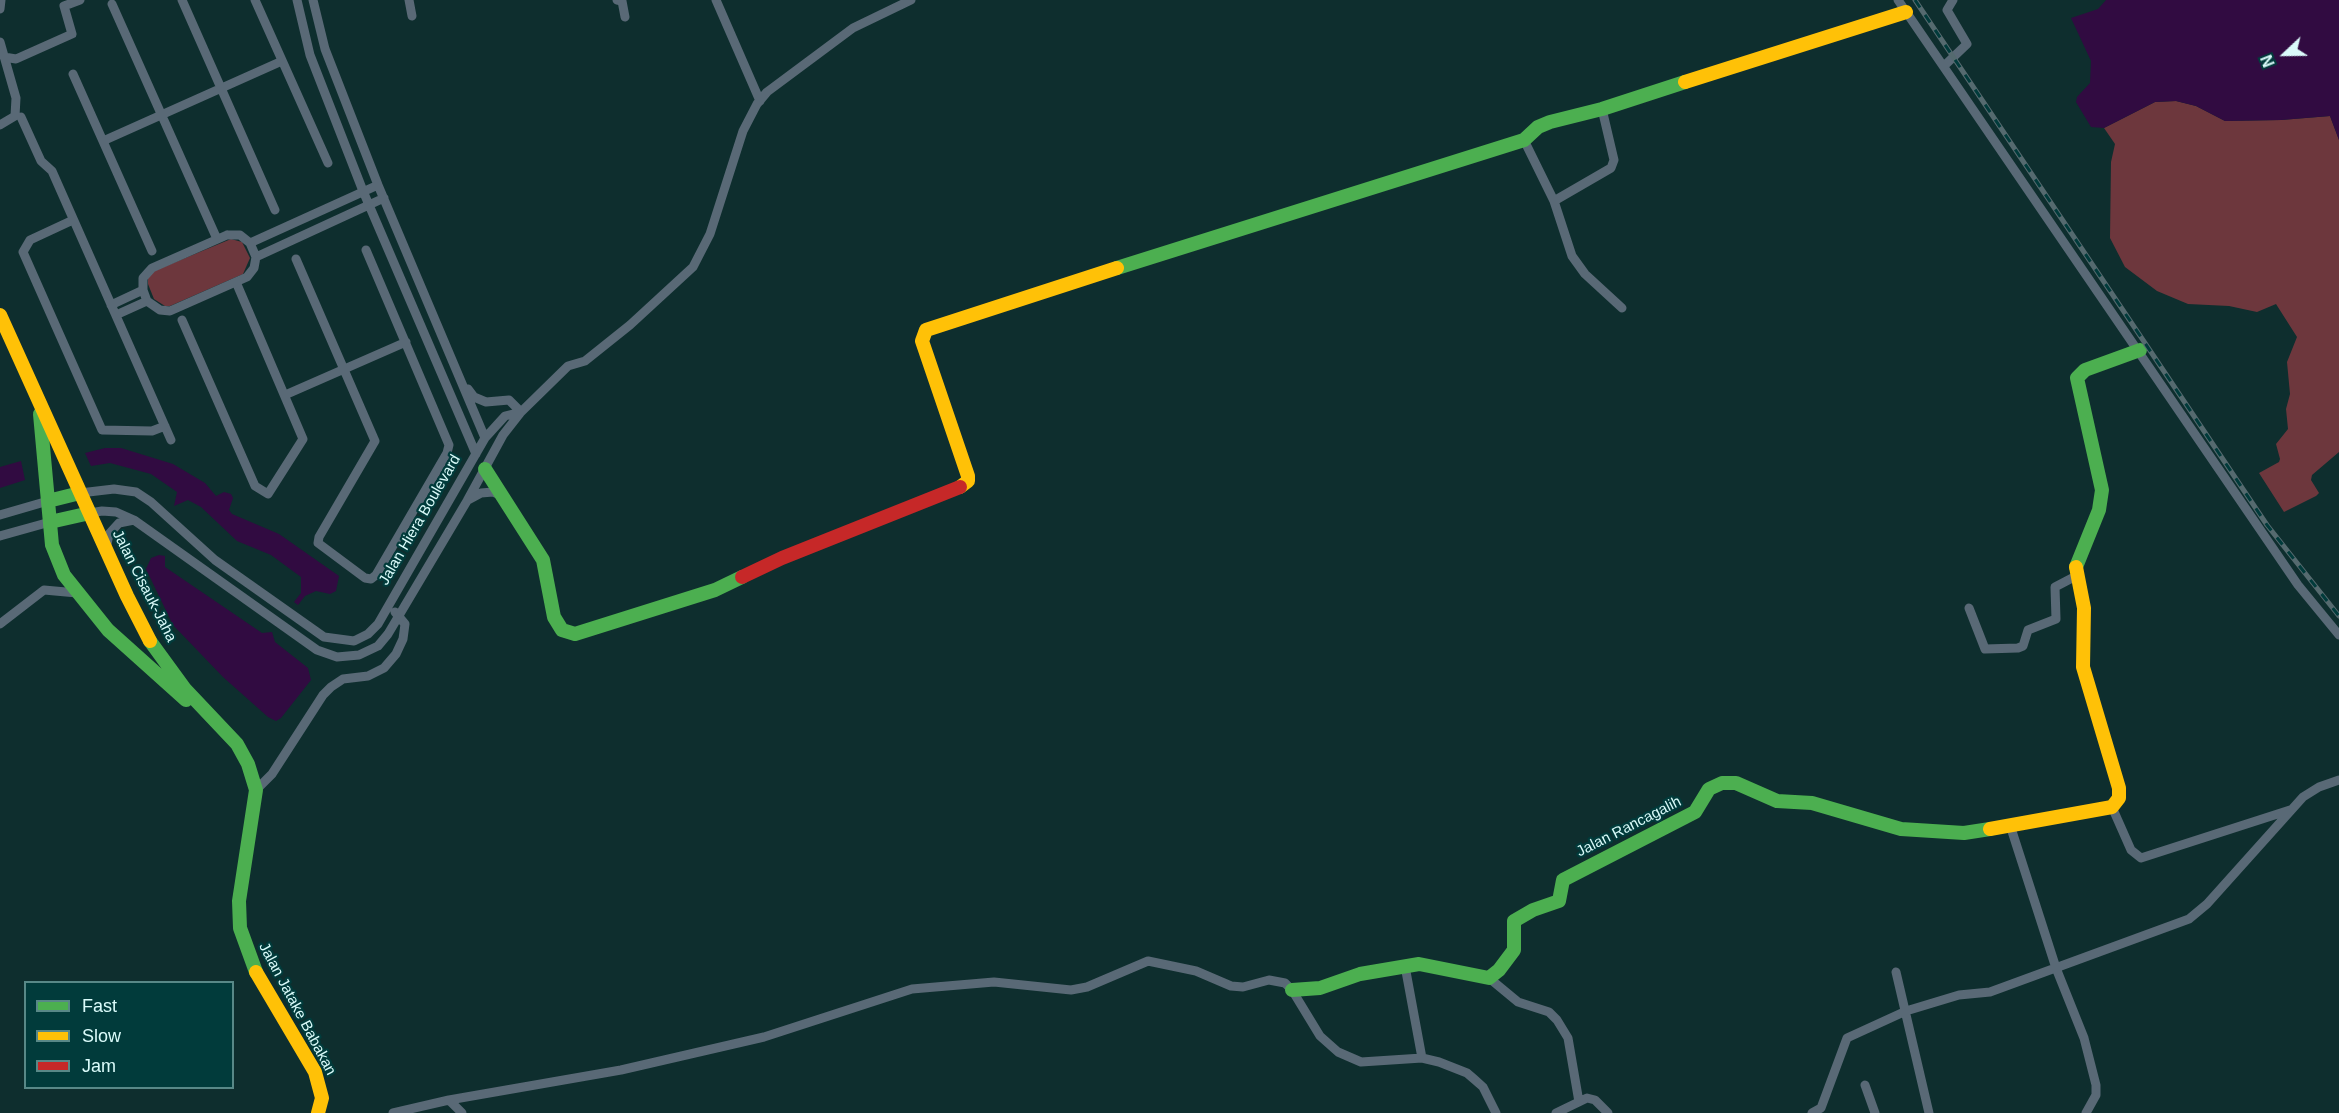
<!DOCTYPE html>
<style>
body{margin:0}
#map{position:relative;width:2339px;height:1113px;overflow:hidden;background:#0e2e2e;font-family:Arial,sans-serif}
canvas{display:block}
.legend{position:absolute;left:24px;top:981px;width:210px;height:108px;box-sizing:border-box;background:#013b3b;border:2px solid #588887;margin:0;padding:8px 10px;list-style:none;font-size:18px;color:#dafbfa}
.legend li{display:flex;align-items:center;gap:12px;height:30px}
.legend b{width:30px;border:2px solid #588887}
.north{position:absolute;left:2255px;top:24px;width:60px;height:60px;-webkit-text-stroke:4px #013b3b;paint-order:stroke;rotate:248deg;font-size:16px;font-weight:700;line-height:24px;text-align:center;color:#dafbfa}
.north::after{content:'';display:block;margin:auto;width:21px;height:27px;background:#dafbfa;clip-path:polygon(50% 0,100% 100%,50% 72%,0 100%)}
</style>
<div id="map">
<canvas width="2339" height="1113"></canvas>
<ul class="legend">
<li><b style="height:8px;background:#4caf50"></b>Fast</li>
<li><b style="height:8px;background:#ffc107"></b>Slow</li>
<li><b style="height:8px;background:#c62828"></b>Jam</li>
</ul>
<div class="north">N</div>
</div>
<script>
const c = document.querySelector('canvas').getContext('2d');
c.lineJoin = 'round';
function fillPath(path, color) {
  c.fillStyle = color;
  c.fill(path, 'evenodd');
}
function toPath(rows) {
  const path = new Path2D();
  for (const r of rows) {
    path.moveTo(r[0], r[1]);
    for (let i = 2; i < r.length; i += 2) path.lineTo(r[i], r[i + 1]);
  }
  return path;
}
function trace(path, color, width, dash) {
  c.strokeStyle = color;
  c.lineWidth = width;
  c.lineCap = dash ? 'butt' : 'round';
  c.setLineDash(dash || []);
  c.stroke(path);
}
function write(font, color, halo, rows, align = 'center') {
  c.font = font + ' Arial,sans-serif';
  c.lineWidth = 4.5;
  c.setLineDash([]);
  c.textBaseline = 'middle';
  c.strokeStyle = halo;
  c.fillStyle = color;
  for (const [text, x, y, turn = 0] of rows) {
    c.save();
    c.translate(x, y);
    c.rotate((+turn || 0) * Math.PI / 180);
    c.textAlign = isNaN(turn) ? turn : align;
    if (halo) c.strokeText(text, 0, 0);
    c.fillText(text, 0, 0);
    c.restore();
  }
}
const green = toPath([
 [2176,101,2196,106,2225,121,2281,120,2330,116,2339,140,2339,452,2312,475,2311,480,2319,493,2316,496,2284,512,2259,473,2279,462,2280,459,2276,444,2288,429,2286,409,2290,394,2287,362,2297,337,2276,304,2257,312,2229,306,2188,304,2157,291,2125,267,2110,238,2111,162,2115,144,2104,128,2155,102],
 [231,239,242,242,250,258,243,274,170,306,165,306,154,299,148,284,148,277,154,271]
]);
const water = toPath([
 [2106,0,2339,0,2339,140,2330,116,2281,120,2225,121,2196,106,2176,101,2155,102,2104,128,2091,127,2076,102,2077,97,2090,83,2091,61,2071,18,2098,9],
 [105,448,121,448,173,464,205,483,216,496,224,492,231,494,233,498,229,510,232,514,279,534,339,576,336,591,330,594,316,591,305,596,298,605,294,602,301,593,301,577,271,555,237,541,201,507,188,500,174,506,177,492,151,474,110,463,91,466,85,453],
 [21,461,25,480,0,488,0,467],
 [159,555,165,556,165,567,262,633,272,632,275,642,308,668,311,680,281,718,276,721,268,717,223,677,173,625,146,569,151,558]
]);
const street = toPath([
 [182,0,275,210],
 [255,0,328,163],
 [297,0,310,55,363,191,476,454],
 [313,0,325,49,378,185,485,438],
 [409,0,412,16],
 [617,0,622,1,625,17],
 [716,0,760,101],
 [1898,0,2298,585,2339,635],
 [112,4,217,239],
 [0,9,1,0],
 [0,42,16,98,15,116,0,125],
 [4,57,16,59,72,34,64,6,80,0],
 [1945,65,1967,44,1947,10,1953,0],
 [73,74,152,251],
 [21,117,41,161,52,171,171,440],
 [1524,140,1554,201,1572,256,1585,274,1622,308],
 [103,141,282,61],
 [1554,201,1611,168,1614,160,1602,109],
 [73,220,30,240,23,252,58,331,102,430,152,431,165,426],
 [227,235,240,235,250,243,256,257,254,268,247,277,170,311,160,310,147,301,143,290,143,278,152,268,227,235],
 [250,243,378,185],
 [256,257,384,198],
 [296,259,375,441,319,537,318,543,365,578,371,579,376,575,447,453,449,445,366,250],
 [111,305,143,290],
 [116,315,147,301],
 [182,320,255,486,268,494,303,439,236,282],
 [468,389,474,397,486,402,509,400,521,412],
 [285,395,406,342],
 [80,493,114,489,136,492,151,502,215,560,324,637,354,641,368,634,378,624,485,438,505,416,521,412],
 [468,500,481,493,493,492,503,496],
 [90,513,102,511,116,512,134,520,317,650,337,657,359,655,378,646,388,634,467,501,503,435,521,412,568,366,585,361,630,325,693,267,710,234,743,131,757,104,767,92,853,28,911,0],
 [0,515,48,501],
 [0,536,50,522],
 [106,549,109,534,119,523,134,520],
 [1969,608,1985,649,2018,648,2023,646,2028,630,2056,619,2055,587,2076,576],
 [0,624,44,590,77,593],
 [256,790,272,774,323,695,331,687,343,679,368,676,384,668,396,654,403,639,405,624,395,612],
 [2112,807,2131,850,2141,858,2290,810],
 [2010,825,2056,968,2084,1038,2096,1085,2096,1095,2086,1113],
 [1405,966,1422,1058],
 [1896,972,1929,1113],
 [1489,978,1518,1002,1549,1012,1557,1020,1568,1038,1579,1102],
 [1865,1085,1875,1113],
 [449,1100,462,1113],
 [393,1113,449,1100,621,1070,764,1037,912,989,994,982,1071,990,1087,987,1148,961,1196,971,1231,986,1243,987,1269,980,1285,983,1292,990,1320,1036,1338,1052,1361,1062,1422,1058,1439,1062,1467,1073,1474,1079,1483,1087,1496,1113],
 [1556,1113,1587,1098,1595,1100,1608,1113],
 [1812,1113,1821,1108,1847,1038,1906,1011,1959,995,1990,992,2189,919,2207,904,2303,797,2319,787,2339,780]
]);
const fast = toPath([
 [1117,268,1524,140,1538,127,1550,122,1602,109,1685,82],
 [40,414,52,545,64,575,108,630,186,700],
 [485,469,543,560,554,617,562,630,575,634,715,590,742,577],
 [48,501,80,493],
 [50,522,90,513],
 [2076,567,2099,510,2102,490,2077,378,2085,370,2140,350],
 [150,641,185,689,237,744,248,764,256,790,239,901,240,928,256,972],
 [1292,990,1320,988,1360,974,1419,964,1489,978,1499,970,1514,950,1514,921,1533,910,1559,901,1563,880,1695,812,1709,789,1722,783,1736,783,1777,801,1812,803,1901,829,1964,833,1990,829]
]);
const slow = toPath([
 [1685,82,1906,12],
 [0,315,127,596,150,641],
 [960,487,968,481,968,476,922,341,926,330,1117,268],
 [1990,829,2112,807,2119,798,2119,788,2083,667,2084,608,2076,567],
 [256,972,315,1072,322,1098,318,1113]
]);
const jam = toPath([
 [742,577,782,558,960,487]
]);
const rail = toPath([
 [1915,0,2267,525,2339,616]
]);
const streetNames = [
 ["Jalan Hiera Boulevard",420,520,-60],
 ["Jalan Cisauk-Jaha",144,586,63],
 ["Jalan Rancagalih",1629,827,-27],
 ["Jalan Jatake Babakan",297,1009,62]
];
fillPath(green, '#6d373d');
fillPath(water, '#310b41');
trace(street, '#596976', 9);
trace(fast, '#4caf50', 14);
trace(slow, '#ffc107', 14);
trace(jam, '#c62828', 14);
trace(rail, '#556a6f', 5);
trace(rail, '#013b3b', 3, [9]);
write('15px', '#dafbfa', '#013b3b', streetNames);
</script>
